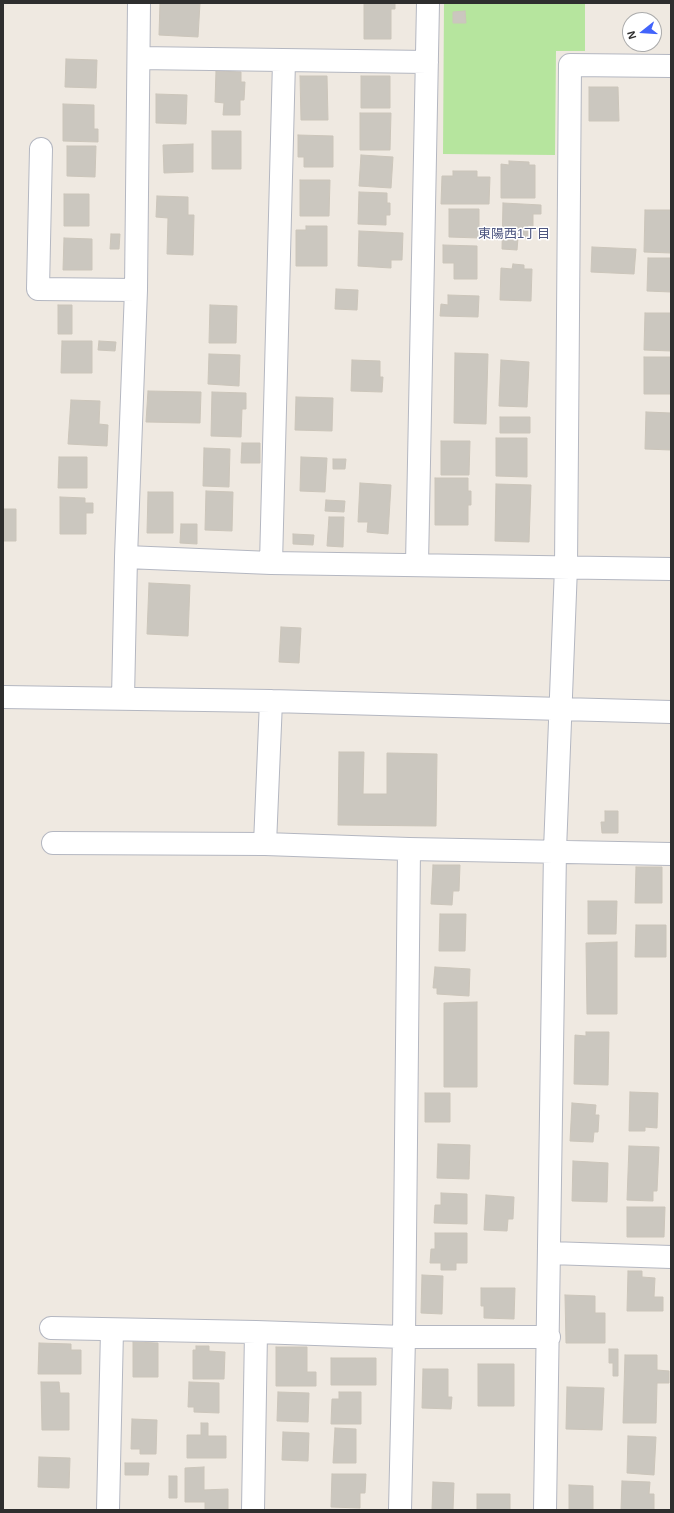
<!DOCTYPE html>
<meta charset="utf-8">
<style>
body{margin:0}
#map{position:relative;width:674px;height:1513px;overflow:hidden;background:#efe9e1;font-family:Helvetica,sans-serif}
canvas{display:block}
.frame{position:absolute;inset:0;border:4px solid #2e2e2e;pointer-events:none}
.north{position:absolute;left:622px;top:12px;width:40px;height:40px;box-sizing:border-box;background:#fff;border:1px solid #ababab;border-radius:50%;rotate:253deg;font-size:11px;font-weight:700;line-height:16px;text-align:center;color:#2e2e2e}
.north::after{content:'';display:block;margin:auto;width:14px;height:18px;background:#4264fb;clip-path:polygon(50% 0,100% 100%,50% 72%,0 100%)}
</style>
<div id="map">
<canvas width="674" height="1513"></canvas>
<div class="frame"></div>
<div class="north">N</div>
</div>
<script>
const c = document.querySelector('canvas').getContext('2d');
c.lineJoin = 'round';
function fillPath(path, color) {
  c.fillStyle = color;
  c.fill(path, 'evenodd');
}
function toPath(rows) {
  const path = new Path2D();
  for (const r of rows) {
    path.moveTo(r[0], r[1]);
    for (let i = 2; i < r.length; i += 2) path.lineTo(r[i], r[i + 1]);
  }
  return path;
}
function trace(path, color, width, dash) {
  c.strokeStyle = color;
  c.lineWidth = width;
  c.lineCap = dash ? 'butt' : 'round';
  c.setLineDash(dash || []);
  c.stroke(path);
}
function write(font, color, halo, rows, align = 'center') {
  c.font = font + ' Helvetica,"Noto Sans JP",sans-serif';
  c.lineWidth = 3;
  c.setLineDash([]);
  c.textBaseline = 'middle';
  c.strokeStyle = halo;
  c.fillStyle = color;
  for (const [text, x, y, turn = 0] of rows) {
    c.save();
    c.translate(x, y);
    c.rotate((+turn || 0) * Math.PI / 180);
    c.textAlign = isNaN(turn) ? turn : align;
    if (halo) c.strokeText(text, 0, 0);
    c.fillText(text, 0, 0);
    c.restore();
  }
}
const green = toPath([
 [444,3,585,3,585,51,556,51,555,155,443,154]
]);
const building = toPath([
 [160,3,200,3,198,37,159,35,160,3],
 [364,3,395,3,395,9,391,9,391,39,364,39,364,3],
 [465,11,466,23,453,23,453,12,465,11],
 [66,59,97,60,96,88,65,87,66,59],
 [216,71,241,72,241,82,245,82,244,100,240,100,240,115,223,115,224,103,215,102,216,71],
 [300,76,327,76,328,120,301,120,300,76],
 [361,76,390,76,390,108,361,108,361,76],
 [589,87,618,87,619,121,589,121,589,87],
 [156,94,187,95,186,124,156,123,156,94],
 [63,104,94,105,94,129,98,129,98,142,63,141,63,104],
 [360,113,391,113,390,150,360,150,360,113],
 [212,131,241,131,241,169,212,169,212,131],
 [298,135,333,136,333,167,304,167,304,157,298,157,298,135],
 [193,144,193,172,164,173,163,145,193,144],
 [67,146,96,146,95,177,67,176,67,146],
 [361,155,393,157,391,188,359,186,361,155],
 [509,161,529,162,529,165,535,165,535,198,501,198,501,164,509,165,509,161],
 [453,171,477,171,477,177,490,177,489,204,441,204,442,176,453,176,453,171],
 [300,180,330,180,329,216,300,216,300,180],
 [359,192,387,193,387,203,390,203,390,215,386,215,386,225,358,224,359,192],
 [64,194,89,194,89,226,64,226,64,194],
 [157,196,188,197,188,215,194,215,193,255,167,254,168,218,156,217,157,196],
 [503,203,541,205,541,214,533,214,533,226,528,225,528,238,518,238,517,250,502,249,503,203],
 [449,209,479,209,479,238,449,237,449,209],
 [645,210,671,210,671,253,644,252,645,210],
 [306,226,327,226,327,266,296,266,296,230,306,230,306,226],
 [359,231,403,233,402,260,391,260,391,268,358,266,359,231],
 [111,234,120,234,119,249,110,249,111,234],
 [64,238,92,239,92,270,63,270,64,238],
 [443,245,477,246,477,279,454,279,454,263,443,263,443,245],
 [592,247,636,249,634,274,591,272,592,247],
 [648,258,671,258,671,292,647,291,648,258],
 [513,264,524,265,524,269,532,269,531,301,500,300,501,268,512,269,513,264],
 [336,289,358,290,357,310,335,309,336,289],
 [448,295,479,296,478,317,440,316,441,304,448,305,448,295],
 [58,305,72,305,72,334,58,334,58,305],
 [210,305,237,306,236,343,209,343,210,305],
 [645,313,671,313,671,351,644,350,645,313],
 [62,341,92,341,92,373,61,373,62,341],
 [99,341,116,342,115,351,98,350,99,341],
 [455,353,488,354,486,424,454,423,455,353],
 [209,354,240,355,239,386,208,384,209,354],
 [644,357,671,357,671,394,644,394,644,357],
 [352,360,380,361,380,377,383,377,382,392,351,391,352,360],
 [501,360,529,362,527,407,499,406,501,360],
 [148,391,201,392,200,423,146,422,148,391],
 [212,392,246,393,246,409,242,409,241,437,211,436,212,392],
 [296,397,333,398,332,431,295,430,296,397],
 [71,400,100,401,99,424,108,425,107,446,68,444,71,400],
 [646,412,671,413,671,450,645,449,646,412],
 [500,417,530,417,530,433,500,433,500,417],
 [496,438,527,438,527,477,496,476,496,438],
 [441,441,470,441,469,475,441,475,441,441],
 [242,443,260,443,260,463,241,463,242,443],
 [204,448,230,449,229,487,203,486,204,448],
 [59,457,87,457,87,488,58,488,59,457],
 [301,457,327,458,325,492,300,491,301,457],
 [333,459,346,459,345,469,333,469,333,459],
 [435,478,468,478,468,491,471,491,471,505,468,505,468,525,435,525,435,478],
 [360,483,391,485,388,534,367,532,368,522,358,522,360,483],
 [496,484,531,485,529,542,495,541,496,484],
 [206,491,233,492,232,531,205,530,206,491],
 [148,492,173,492,173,533,147,533,148,492],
 [60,497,85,498,85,503,93,503,93,513,86,513,86,534,60,534,60,497],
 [326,500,345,501,344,512,325,511,326,500],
 [3,509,16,509,16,541,3,541,3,509],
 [329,517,344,517,343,547,327,546,329,517],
 [181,524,197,524,197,544,180,543,181,524],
 [293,534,314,535,313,545,293,544,293,534],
 [149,583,190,585,188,636,147,634,149,583],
 [281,627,301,628,299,663,279,662,281,627],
 [339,752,364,752,363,794,387,794,387,753,437,754,436,826,338,825,339,752],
 [605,811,618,811,618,833,602,833,601,822,605,822,605,811],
 [433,865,460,865,459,891,453,891,452,905,431,904,433,865],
 [636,867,662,867,662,903,635,903,636,867],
 [588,901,617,901,616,934,588,934,588,901],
 [440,914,466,914,465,951,439,951,440,914],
 [636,925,666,925,666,957,635,957,636,925],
 [617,942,617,1014,587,1014,586,943,617,942],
 [435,967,470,969,469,996,437,994,437,988,433,988,435,967],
 [477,1002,477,1087,444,1087,444,1003,477,1002],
 [586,1032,609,1032,608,1085,574,1084,575,1035,586,1036,586,1032],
 [630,1092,658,1093,657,1128,645,1127,645,1131,629,1131,630,1092],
 [425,1093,450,1093,450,1122,425,1122,425,1093],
 [572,1103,596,1105,595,1115,599,1115,598,1132,594,1132,593,1142,570,1141,572,1103],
 [438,1144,470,1145,469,1179,437,1178,438,1144],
 [629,1146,659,1147,657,1191,653,1191,653,1201,627,1200,629,1146],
 [573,1161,608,1163,607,1202,572,1201,573,1161],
 [441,1193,467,1194,467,1224,434,1223,435,1205,441,1205,441,1193],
 [486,1195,514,1197,513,1219,508,1219,507,1231,484,1230,486,1195],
 [627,1207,665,1207,664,1237,627,1237,627,1207],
 [435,1233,467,1233,467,1263,456,1263,456,1270,441,1270,441,1263,430,1263,431,1249,435,1249,435,1233],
 [628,1271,642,1271,642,1277,655,1278,654,1297,663,1297,663,1311,627,1311,628,1271],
 [422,1275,443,1276,442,1314,421,1313,422,1275],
 [481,1288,515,1288,514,1319,484,1318,484,1306,481,1306,481,1288],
 [565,1295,595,1296,595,1313,605,1313,605,1343,566,1343,565,1295],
 [133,1342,158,1343,158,1377,133,1377,133,1342],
 [39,1343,71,1344,71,1350,81,1350,81,1374,38,1374,39,1343],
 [196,1346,209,1346,209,1351,225,1352,224,1379,193,1379,193,1350,196,1350,196,1346],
 [276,1347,307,1347,307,1372,316,1372,316,1386,276,1386,276,1347],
 [609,1349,618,1349,618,1376,613,1376,613,1363,609,1363,609,1349],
 [625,1355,657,1355,657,1370,669,1371,669,1383,657,1383,656,1423,623,1423,625,1355],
 [331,1358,376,1358,376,1385,331,1385,331,1358],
 [478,1364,514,1364,514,1406,478,1406,478,1364],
 [423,1369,448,1369,448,1397,452,1397,451,1409,422,1408,423,1369],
 [41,1382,59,1382,60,1393,69,1393,69,1430,42,1430,41,1382],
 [189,1382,219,1383,219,1413,194,1412,194,1407,188,1407,189,1382],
 [567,1387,604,1388,602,1430,566,1429,567,1387],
 [278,1392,309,1393,308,1422,277,1421,278,1392],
 [339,1392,361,1392,361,1424,331,1424,332,1399,339,1399,339,1392],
 [132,1419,157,1420,156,1454,140,1454,140,1449,131,1449,132,1419],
 [201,1423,208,1423,208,1436,226,1436,226,1458,187,1458,187,1435,201,1435,201,1423],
 [335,1428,356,1429,356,1463,333,1463,335,1428],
 [283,1432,309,1433,308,1461,282,1460,283,1432],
 [628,1436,656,1437,654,1475,627,1473,628,1436],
 [39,1457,70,1458,69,1488,38,1487,39,1457],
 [125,1463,149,1463,148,1475,125,1475,125,1463],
 [204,1467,204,1490,228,1489,228,1509,205,1510,205,1502,185,1502,185,1468,204,1467],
 [332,1474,366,1474,365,1493,360,1493,360,1508,331,1507,332,1474],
 [169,1476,177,1476,177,1498,169,1498,169,1476],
 [622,1481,650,1482,649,1494,654,1494,654,1510,621,1510,622,1481],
 [433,1482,454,1483,453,1510,432,1510,433,1482],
 [569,1485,593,1486,593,1510,569,1509,569,1485],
 [477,1494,510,1494,510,1510,477,1510,477,1494]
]);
const minor = toPath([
 [139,58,427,62],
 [41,149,38,289,136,290],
 [126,557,271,563,671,569],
 [271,563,284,61],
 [417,564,428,3],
 [3,697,271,701,671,712],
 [123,698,126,557,136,290,139,3],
 [53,843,265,844,409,849,671,854],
 [265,844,271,701],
 [550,1253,671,1257],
 [51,1328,256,1332,404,1337,549,1337],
 [108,1510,112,1330],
 [253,1510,256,1332],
 [400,1510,404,1337,409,849],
 [545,1510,555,850,566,567,570,65,671,66]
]);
const neighbourhoodNames = [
 ["東陽西1丁目",514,234]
];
fillPath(green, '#b6e59e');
fillPath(building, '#cbc7bf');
trace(building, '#cbc5ba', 1);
trace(minor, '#b4b7c1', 24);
trace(minor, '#fff', 22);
write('13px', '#4d5680', '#fff', neighbourhoodNames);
</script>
